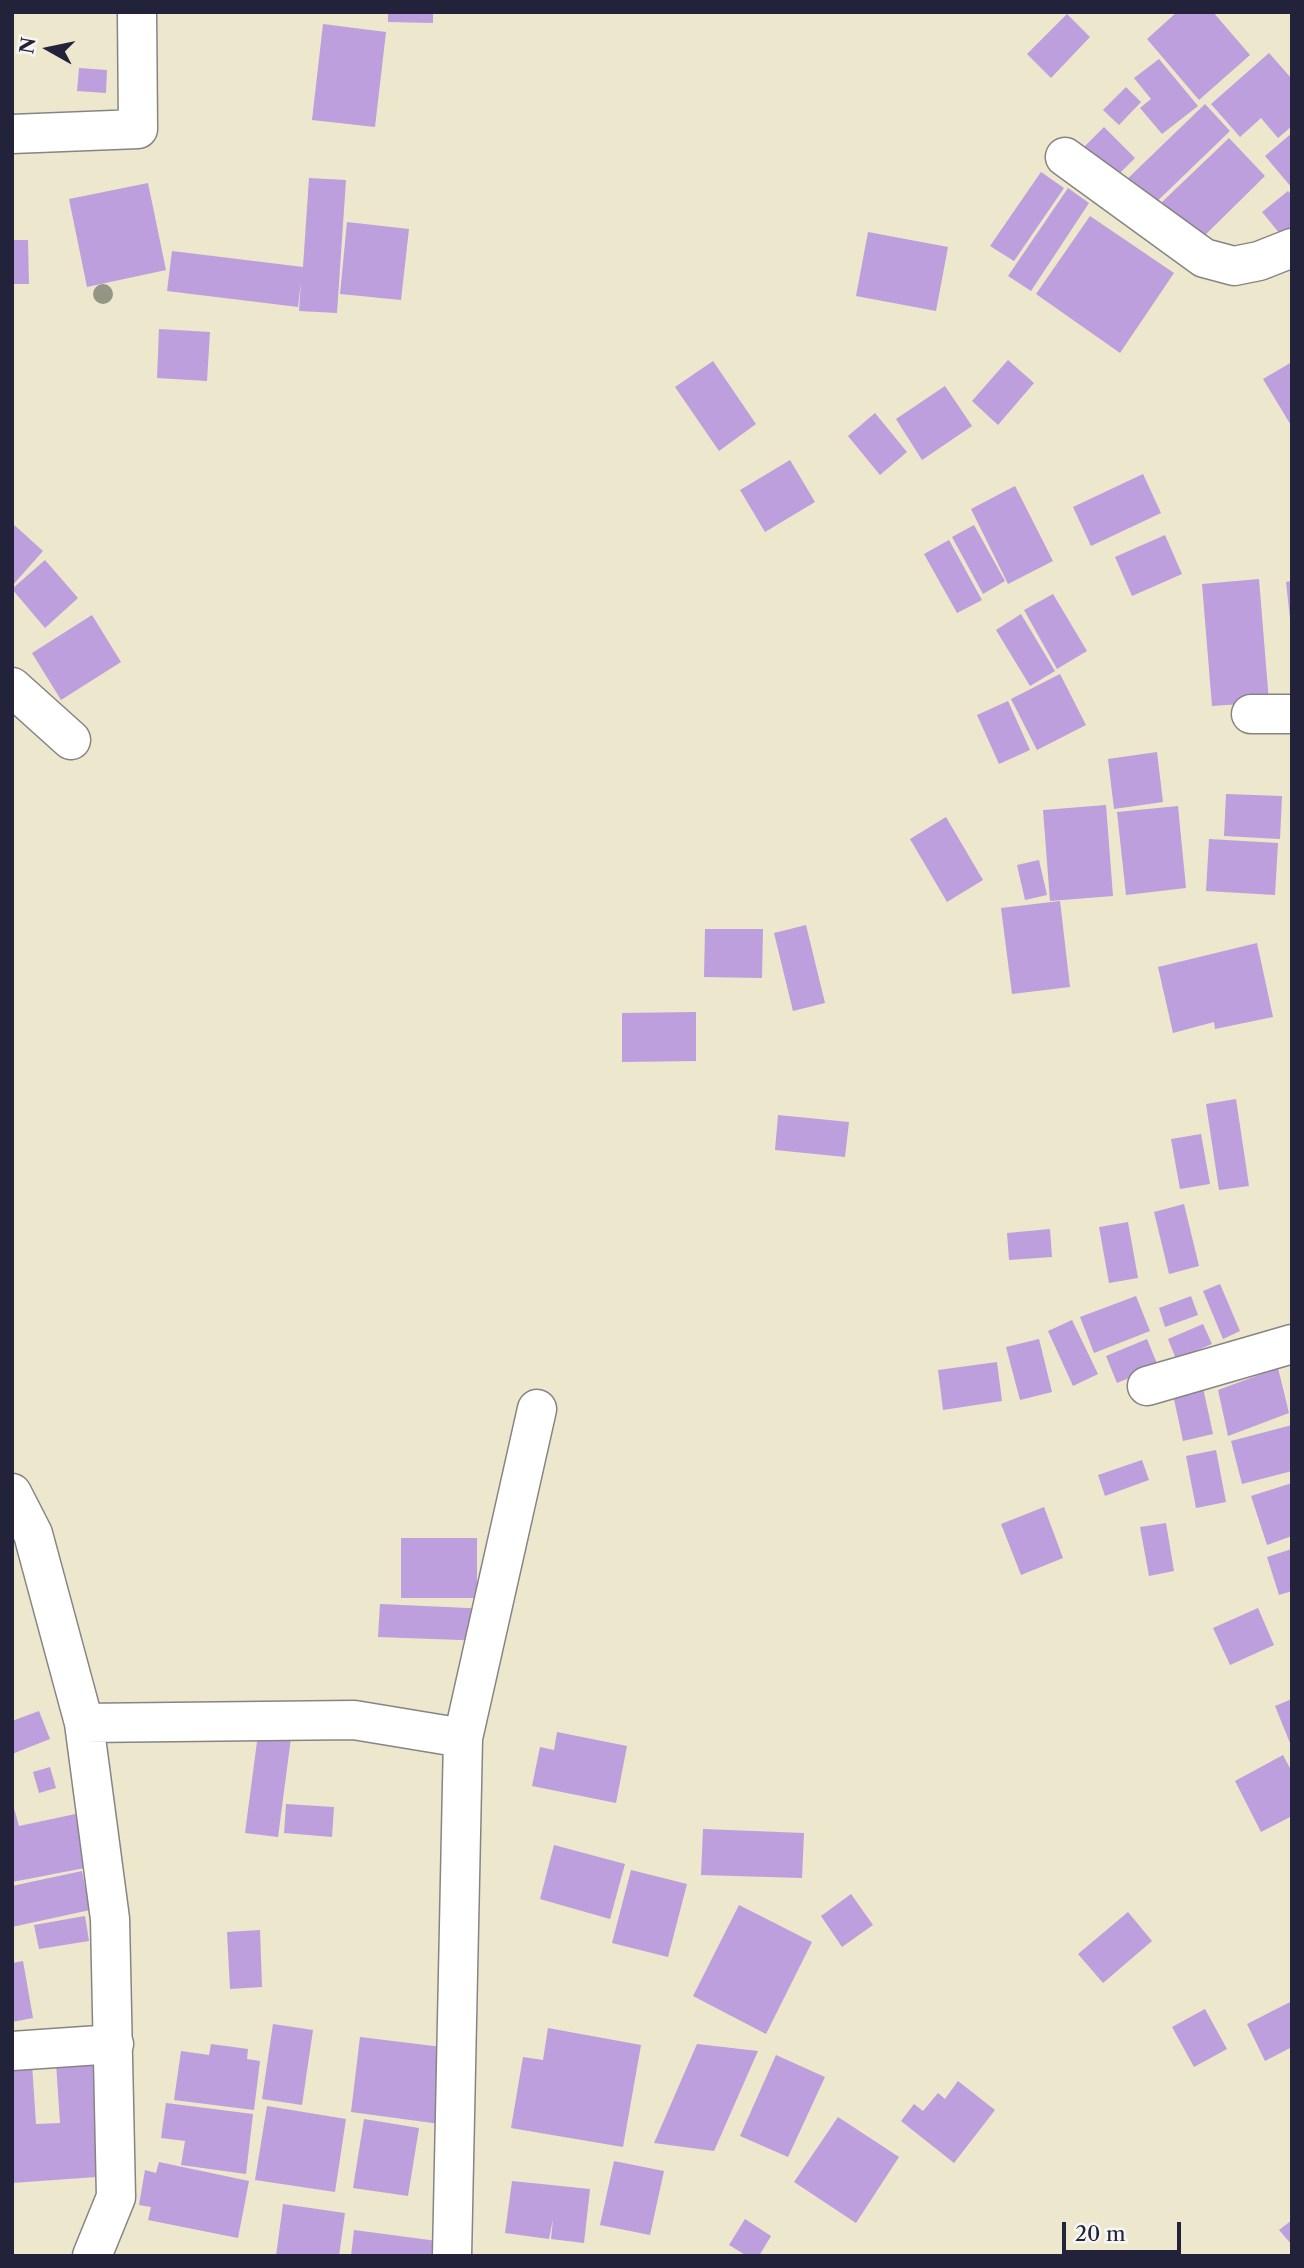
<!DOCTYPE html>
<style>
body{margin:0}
#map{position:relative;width:1304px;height:2268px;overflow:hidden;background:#ece7cd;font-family:"Libre Caslon Text",serif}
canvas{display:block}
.frame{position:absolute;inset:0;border:14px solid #22223b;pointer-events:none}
.north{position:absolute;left:14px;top:14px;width:70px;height:70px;-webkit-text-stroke:5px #f6f6f2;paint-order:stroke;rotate:279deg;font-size:19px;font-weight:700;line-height:28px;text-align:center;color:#22223b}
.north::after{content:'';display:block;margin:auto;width:24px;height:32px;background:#22223b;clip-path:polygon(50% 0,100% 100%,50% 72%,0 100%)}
.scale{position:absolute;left:1062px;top:2222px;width:119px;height:32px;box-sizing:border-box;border:4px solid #22223b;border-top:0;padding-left:9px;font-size:21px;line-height:24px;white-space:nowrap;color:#22223b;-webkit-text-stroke:5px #f6f6f2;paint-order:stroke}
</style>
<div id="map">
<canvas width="1304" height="2268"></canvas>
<div class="frame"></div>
<div class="north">N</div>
<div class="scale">20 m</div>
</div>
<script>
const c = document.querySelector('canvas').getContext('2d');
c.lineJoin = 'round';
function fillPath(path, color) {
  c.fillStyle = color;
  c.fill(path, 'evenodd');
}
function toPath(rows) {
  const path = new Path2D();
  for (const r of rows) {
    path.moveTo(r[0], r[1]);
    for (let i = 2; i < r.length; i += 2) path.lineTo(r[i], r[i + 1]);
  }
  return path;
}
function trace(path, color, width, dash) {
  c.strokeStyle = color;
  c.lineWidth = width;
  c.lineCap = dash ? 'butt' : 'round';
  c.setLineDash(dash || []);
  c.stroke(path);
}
const building = toPath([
 [388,12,433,12,433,23,388,22],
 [1177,12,1213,12,1250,55,1199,100,1147,39],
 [1067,14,1090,37,1051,78,1027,54],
 [323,24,386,32,375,127,312,120],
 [1269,53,1292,79,1292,126,1278,138,1261,118,1240,137,1211,104],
 [1159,59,1198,106,1162,134,1140,108,1151,99,1134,78],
 [79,68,107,70,106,93,77,91],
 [1126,87,1141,102,1119,125,1103,110],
 [1205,104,1230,131,1147,211,1122,184],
 [1104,127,1135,158,1109,184,1078,153],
 [1292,133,1292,188,1265,156],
 [1229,138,1265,176,1198,242,1161,203],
 [1041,172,1064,188,1014,261,990,246],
 [309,178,346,180,337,313,299,311,301,282,298,307,167,291,172,251,303,267],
 [148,183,166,270,87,287,69,199],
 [1068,188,1089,203,1031,291,1008,276],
 [1288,191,1292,195,1292,235,1285,240,1262,212],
 [1090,216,1174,273,1120,353,1036,294],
 [347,222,409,229,401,300,340,294],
 [868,232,948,247,936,311,856,296],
 [12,240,28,240,29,284,12,284],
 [159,329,210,332,207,381,157,378],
 [1008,360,1034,383,998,425,972,401],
 [713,361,756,424,719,451,675,387],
 [1292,362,1292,427,1263,379],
 [945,386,972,426,922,460,896,419],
 [875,413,907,452,880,475,848,436],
 [790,460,815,502,765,532,740,490],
 [1143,474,1161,513,1091,546,1073,507],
 [1015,486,1053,561,1008,584,971,509],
 [12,523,43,551,12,586],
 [974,525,1005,581,983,594,952,537],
 [1165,535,1182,574,1132,596,1115,557],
 [949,540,982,600,957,613,924,554],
 [45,560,78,598,45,628,12,589],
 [1259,579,1269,702,1212,706,1202,584],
 [1292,581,1292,619,1290,619,1286,582],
 [1053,594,1087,651,1057,669,1024,610],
 [1021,614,1055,671,1030,686,996,630],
 [92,615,121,662,61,700,32,653],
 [1060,674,1086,725,1037,750,1011,699],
 [1008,701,1030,750,999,764,977,715],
 [1157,752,1163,802,1114,809,1108,759],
 [1226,794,1282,796,1280,839,1224,836],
 [1106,805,1113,896,1050,901,1043,810],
 [1178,806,1186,888,1126,895,1117,812],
 [946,817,983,880,947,902,910,839],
 [1209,839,1278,843,1275,895,1206,891],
 [1039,860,1047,895,1025,900,1017,865],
 [1060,901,1070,987,1012,994,1001,908],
 [806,925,825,1003,793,1011,774,933],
 [705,929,763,929,762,978,704,977],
 [1257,943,1273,1017,1215,1029,1214,1022,1173,1033,1158,967],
 [696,1012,696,1061,622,1062,622,1013],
 [1236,1099,1249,1186,1219,1190,1206,1104],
 [778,1115,849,1122,845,1157,775,1150],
 [1201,1134,1210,1184,1180,1189,1171,1139],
 [1184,1204,1199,1266,1169,1274,1154,1212],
 [1128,1222,1138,1278,1109,1283,1099,1227],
 [1050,1229,1052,1257,1009,1260,1007,1233],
 [1220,1284,1240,1331,1223,1339,1203,1291],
 [1136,1296,1150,1331,1094,1353,1080,1317],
 [1191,1296,1198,1315,1165,1327,1159,1308],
 [1072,1320,1098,1374,1073,1386,1048,1331],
 [1203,1324,1212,1344,1176,1359,1168,1339],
 [1039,1339,1052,1392,1020,1400,1006,1347],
 [1147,1339,1158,1366,1117,1383,1106,1356],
 [997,1362,1002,1401,943,1410,938,1370],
 [1278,1368,1289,1413,1228,1436,1218,1390],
 [1202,1383,1213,1434,1183,1441,1172,1390],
 [1292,1425,1292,1471,1242,1484,1231,1441],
 [1216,1450,1226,1502,1196,1508,1186,1456],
 [1142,1460,1149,1480,1105,1496,1098,1475],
 [1292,1483,1292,1536,1267,1545,1251,1496],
 [1044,1507,1063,1558,1021,1575,1001,1524],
 [1166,1523,1174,1571,1149,1576,1140,1527],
 [401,1538,477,1538,477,1598,401,1598],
 [1292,1549,1292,1591,1279,1595,1267,1557],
 [380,1604,490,1609,488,1641,378,1637],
 [1258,1608,1274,1645,1230,1665,1213,1628],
 [1292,1699,1292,1748,1275,1706],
 [39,1711,50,1739,12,1754,12,1721],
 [557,1732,627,1746,616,1803,532,1786,540,1747,554,1750],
 [258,1734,291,1738,278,1837,245,1833],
 [1283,1755,1292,1772,1292,1816,1261,1832,1235,1781],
 [50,1767,56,1788,39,1793,33,1772],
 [12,1801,19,1826,80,1813,90,1867,12,1882],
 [286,1804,334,1807,332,1837,284,1833],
 [703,1829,804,1833,802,1878,701,1875],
 [554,1845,625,1864,610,1919,540,1899],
 [631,1870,687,1884,668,1957,612,1943],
 [82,1871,90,1910,12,1927,12,1886],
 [851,1894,873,1925,842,1947,821,1916],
 [739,1905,812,1942,766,2034,693,1996],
 [1128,1912,1152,1941,1103,1983,1078,1954],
 [85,1916,89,1941,39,1949,34,1925],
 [260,1930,262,1987,230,1989,227,1932],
 [23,1961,33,2018,12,2022,12,1963],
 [1292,2001,1292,2047,1265,2061,1247,2024],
 [1205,2009,1227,2049,1194,2067,1172,2027],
 [273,2024,313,2030,302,2105,262,2099],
 [548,2028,641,2045,623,2147,511,2128,523,2057,543,2060],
 [360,2037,450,2048,440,2124,351,2112],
 [211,2044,248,2049,247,2059,260,2061,254,2110,174,2100,181,2051,209,2055],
 [697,2044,758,2051,714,2151,654,2143],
 [776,2055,825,2077,788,2157,740,2136],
 [102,2060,110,2176,12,2183,12,2066,32,2064,36,2124,60,2123,56,2063],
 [958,2081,995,2110,954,2163,901,2121,914,2104,923,2111,938,2093,945,2099],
 [166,2103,253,2114,246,2174,181,2165,185,2141,161,2138],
 [267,2106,346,2119,335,2192,255,2180],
 [838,2117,899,2157,856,2223,794,2182],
 [364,2119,419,2128,408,2196,353,2188],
 [614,2161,664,2171,650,2235,600,2225],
 [159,2162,249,2181,238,2238,148,2220,151,2207,139,2205,145,2170,156,2173],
 [512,2181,590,2189,584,2243,551,2239,553,2219,549,2239,505,2233],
 [283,2204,345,2213,339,2256,276,2256],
 [745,2219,771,2236,759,2256,747,2256,729,2245],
 [1292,2220,1292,2245,1279,2230],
 [354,2230,437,2241,435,2256,351,2256]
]);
const minor = toPath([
 [12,134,138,129,137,12],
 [1065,157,1204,258,1234,266,1259,261,1292,248],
 [12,687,71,740],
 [1251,714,1292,714],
 [1147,1386,1292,1344],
 [12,1493,33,1534,84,1723,110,1919,116,2197,92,2256],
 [84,1723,354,1720,463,1738],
 [12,2051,114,2044],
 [452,2256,463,1738,537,1409]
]);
const trees = [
 [103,294]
];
fillPath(building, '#bc9fdc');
trace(minor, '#878484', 41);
trace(minor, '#fff', 38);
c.fillStyle = '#949685';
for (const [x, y] of trees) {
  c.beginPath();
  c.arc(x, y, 10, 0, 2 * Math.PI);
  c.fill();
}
</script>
